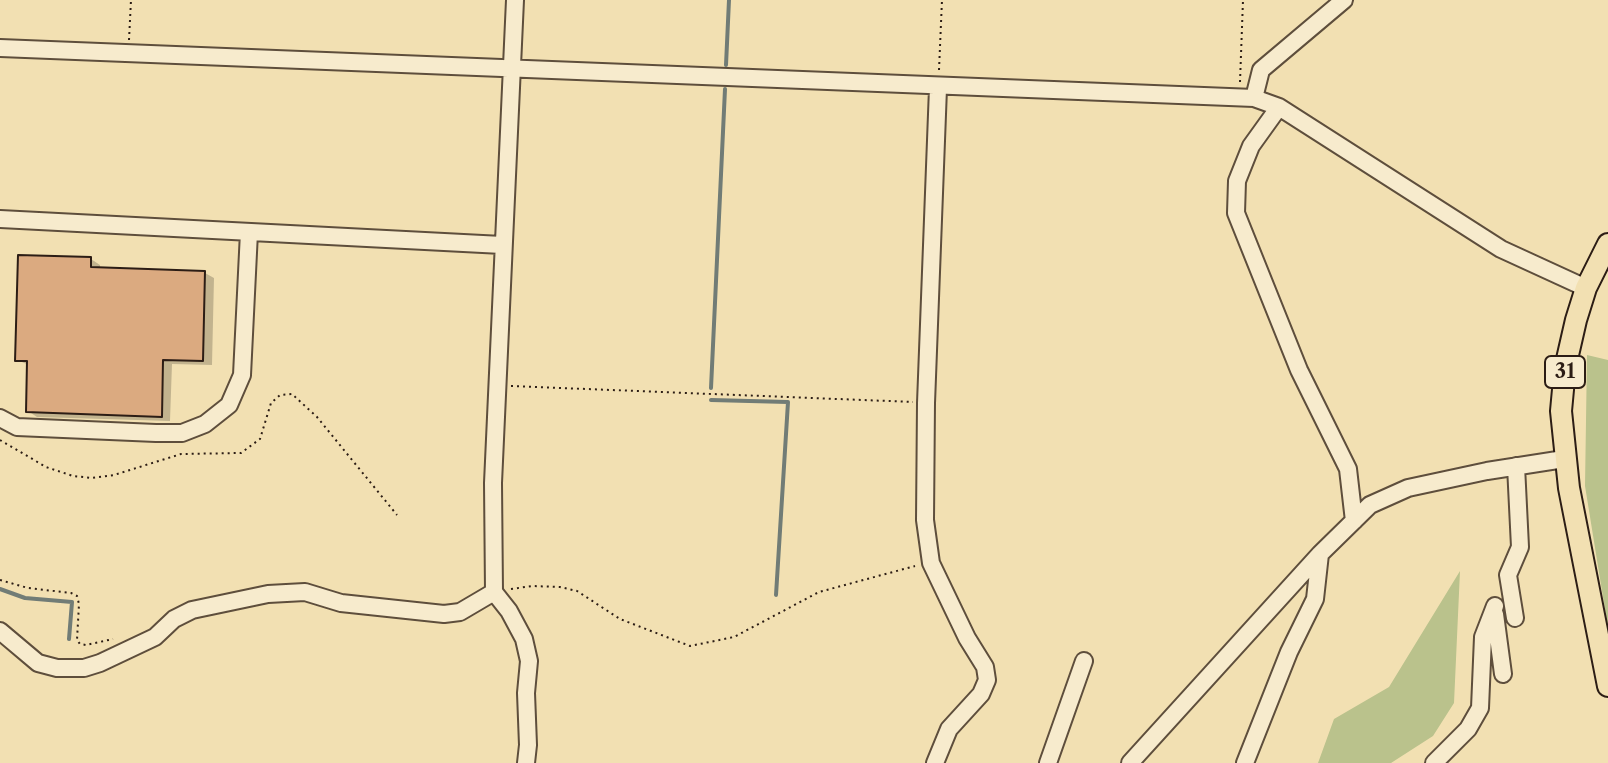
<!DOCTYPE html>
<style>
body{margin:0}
canvas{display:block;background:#f2e0b2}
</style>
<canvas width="1608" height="763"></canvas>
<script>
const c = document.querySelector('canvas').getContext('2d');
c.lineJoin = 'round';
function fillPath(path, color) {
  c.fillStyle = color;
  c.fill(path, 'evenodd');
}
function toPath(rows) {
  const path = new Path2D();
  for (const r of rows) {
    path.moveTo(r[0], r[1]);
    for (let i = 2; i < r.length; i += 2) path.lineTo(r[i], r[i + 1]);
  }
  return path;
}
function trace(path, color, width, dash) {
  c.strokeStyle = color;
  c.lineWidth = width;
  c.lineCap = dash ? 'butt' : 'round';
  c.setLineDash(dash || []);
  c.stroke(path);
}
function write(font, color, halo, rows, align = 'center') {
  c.font = font + ' "Libre Caslon Text",serif';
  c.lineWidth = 6;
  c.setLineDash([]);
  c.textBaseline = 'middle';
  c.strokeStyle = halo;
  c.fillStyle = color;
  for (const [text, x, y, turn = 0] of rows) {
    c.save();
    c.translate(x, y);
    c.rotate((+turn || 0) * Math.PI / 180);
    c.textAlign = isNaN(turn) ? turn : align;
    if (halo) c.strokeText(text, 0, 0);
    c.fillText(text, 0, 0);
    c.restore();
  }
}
const green = toPath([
 [1587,355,1608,360,1608,628,1585,486],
 [1460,571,1454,703,1433,736,1391,763,1318,763,1334,719,1389,687]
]);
const shadow = toPath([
 [91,259,100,265,100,270,205,273,214,278,212,365,172,364,170,421,37,417,28,411,29,365,17,360]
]);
const stream = toPath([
 [726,65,729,0],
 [711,388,725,89],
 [711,400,788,402,776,595],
 [0,589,25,598,72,602,69,639]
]);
const building = toPath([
 [18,255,91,257,91,267,205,271,203,361,163,360,162,417,26,412,27,361,15,361,18,255]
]);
const path = toPath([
 [129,40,131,0],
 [939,70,942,0],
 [1240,82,1243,0],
 [511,386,913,402],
 [0,440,46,467,73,476,92,478,114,475,181,454,241,453,260,439,271,403,280,395,292,394,317,417,397,515],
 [0,580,28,588,71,593,77,596,79,604,77,640,80,644,86,645,113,639],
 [511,589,532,586,560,587,577,591,620,619,690,646,734,637,819,592,915,566]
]);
const minor = toPath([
 [515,0,493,483,494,592,509,611,524,639,529,661,526,693,528,745,526,763],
 [0,48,1254,98,1279,107,1501,249,1586,288],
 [1254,98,1261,70,1344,0],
 [1279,107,1251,146,1237,181,1236,213,1299,370,1348,469,1354,521],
 [0,219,502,245],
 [0,418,17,427,156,433,182,433,205,424,229,405,242,375,249,232],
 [1495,614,1503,674],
 [1515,618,1508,575,1520,547,1516,466],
 [0,631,38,663,57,668,84,668,100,663,155,637,174,619,192,610,268,594,305,592,341,603,444,614,460,612,494,592],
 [935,763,949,729,981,694,987,680,985,667,967,638,931,563,925,520,926,403,938,88],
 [1048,763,1084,661],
 [1130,763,1320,554,1370,505,1408,488,1487,471,1564,459],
 [1245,763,1289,652,1315,599,1320,554],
 [1434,763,1468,729,1480,708,1483,637,1495,606]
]);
const major = toPath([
 [1608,244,1586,288,1576,320,1565,368,1561,411,1569,488,1608,686]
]);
const shields = [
 [1565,372,40]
];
const shieldNames = [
 ["31",1565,372]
];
fillPath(green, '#bac28c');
fillPath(shadow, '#0003');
trace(stream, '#717c76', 4);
fillPath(building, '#dbaa80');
trace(building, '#2c1d15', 2);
trace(minor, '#5e4e3c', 20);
trace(major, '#2c1d15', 24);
trace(path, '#2c1d15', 2, [2, 4]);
trace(minor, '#f7ebcd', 16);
trace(major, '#f2e0b2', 20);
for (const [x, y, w] of shields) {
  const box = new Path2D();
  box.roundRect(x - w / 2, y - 16, w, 32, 6);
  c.fillStyle = '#f7ebcd';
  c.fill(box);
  trace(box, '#2c1d15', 2);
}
write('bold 20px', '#2c1d15', null, shieldNames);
</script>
